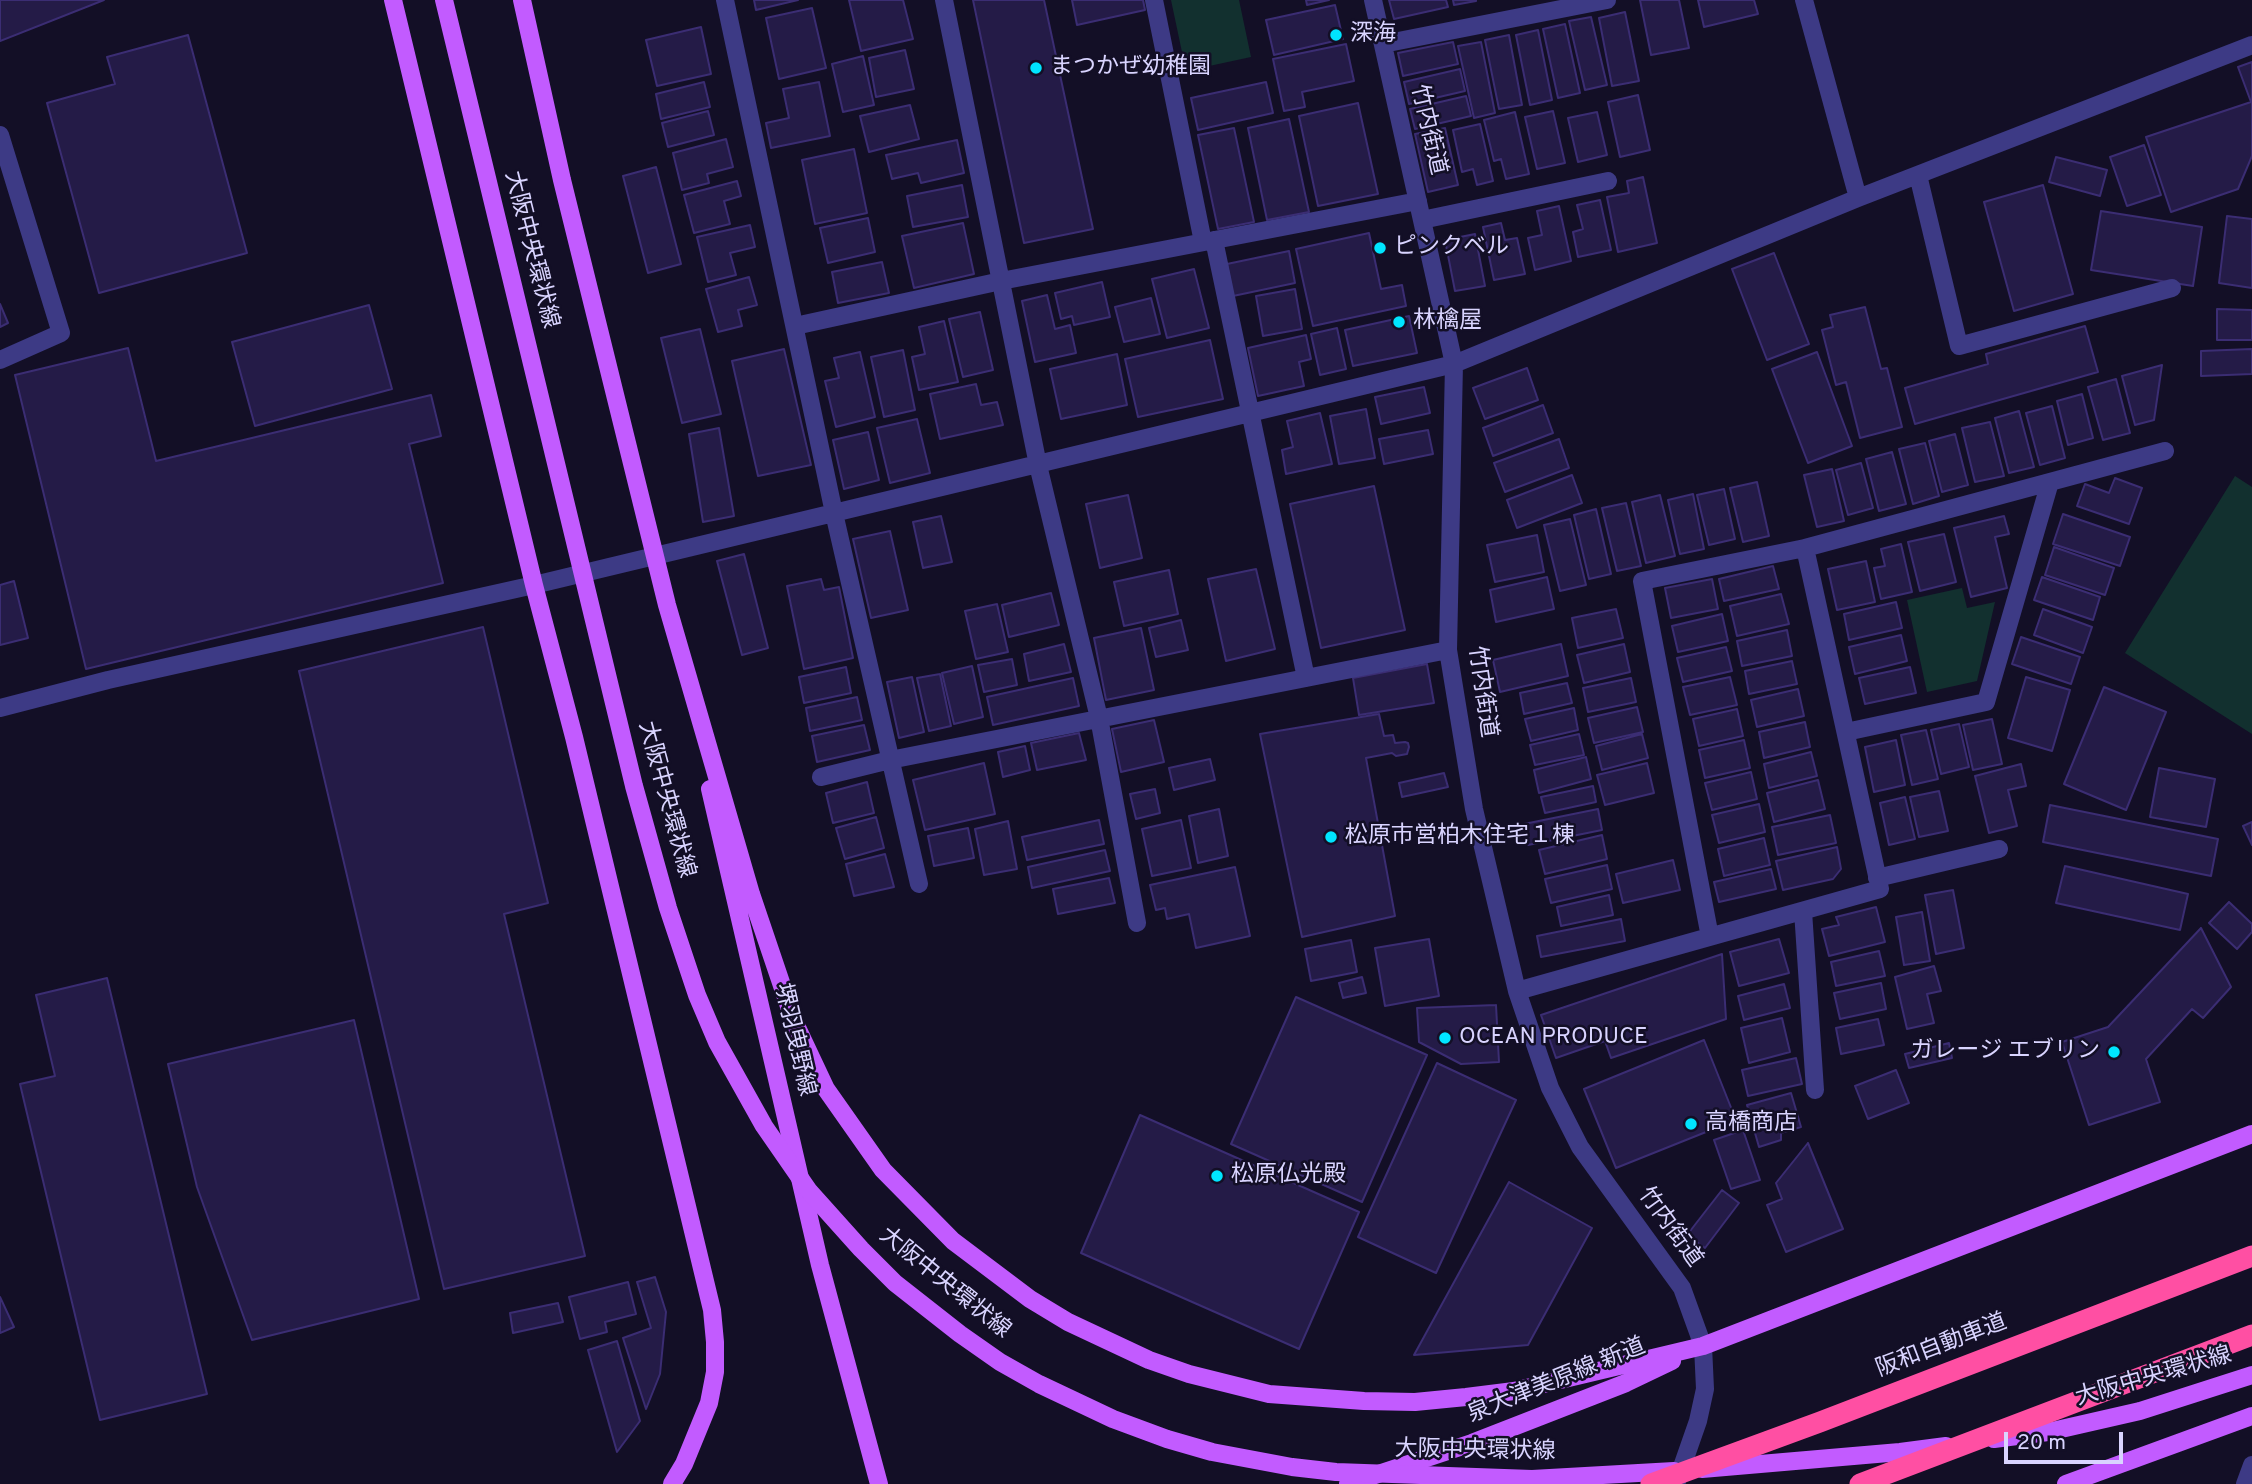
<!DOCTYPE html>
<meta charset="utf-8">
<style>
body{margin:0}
#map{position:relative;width:2252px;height:1484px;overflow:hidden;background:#130f26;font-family:Overpass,sans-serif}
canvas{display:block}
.scale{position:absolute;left:2004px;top:1432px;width:119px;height:32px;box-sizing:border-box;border:4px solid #d9d4ff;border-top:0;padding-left:9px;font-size:21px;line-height:24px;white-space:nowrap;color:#d9d4ff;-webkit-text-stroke:5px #130f26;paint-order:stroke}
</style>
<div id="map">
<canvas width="2252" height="1484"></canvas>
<div class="scale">20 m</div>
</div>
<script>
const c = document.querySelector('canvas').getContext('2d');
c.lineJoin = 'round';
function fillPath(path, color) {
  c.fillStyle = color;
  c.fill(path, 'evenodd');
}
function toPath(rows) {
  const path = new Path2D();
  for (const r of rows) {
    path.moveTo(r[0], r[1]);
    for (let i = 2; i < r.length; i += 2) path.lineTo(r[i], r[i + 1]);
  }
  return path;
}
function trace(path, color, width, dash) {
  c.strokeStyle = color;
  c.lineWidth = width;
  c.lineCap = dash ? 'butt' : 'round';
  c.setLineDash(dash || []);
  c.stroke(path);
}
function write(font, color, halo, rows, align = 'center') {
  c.font = font + ' Overpass,"Noto Sans JP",sans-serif';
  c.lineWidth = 5;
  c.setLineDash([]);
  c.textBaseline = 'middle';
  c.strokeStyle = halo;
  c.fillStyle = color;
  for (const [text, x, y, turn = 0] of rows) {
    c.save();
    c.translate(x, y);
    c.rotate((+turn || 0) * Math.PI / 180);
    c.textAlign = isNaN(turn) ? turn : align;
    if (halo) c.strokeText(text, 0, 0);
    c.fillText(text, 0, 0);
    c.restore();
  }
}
const green = toPath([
 [1171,0,1239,0,1251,57,1186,71],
 [2235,476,2252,487,2252,734,2125,653],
 [1962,588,1967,608,1995,602,1977,681,1927,692,1907,600]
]);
const building = toPath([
 [0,0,104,0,0,41,0,0],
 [754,0,798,0,756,10,754,0],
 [849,0,903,0,913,39,861,51,849,0],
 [973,0,1044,0,1093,229,1024,243,973,0],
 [1072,0,1143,0,1145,10,1077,25,1072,0],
 [1306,0,1329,0,1307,5,1306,0],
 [1389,0,1446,0,1448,7,1394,19,1389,0],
 [1453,0,1476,0,1476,1,1454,5,1453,0],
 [1640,0,1679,0,1689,48,1651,55,1640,0],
 [1698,0,1754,0,1758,14,1704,27,1698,0],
 [1335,5,1343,39,1274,55,1266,20,1335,5],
 [812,8,826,68,779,79,766,18,812,8],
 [1625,12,1639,81,1612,86,1599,18,1625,12],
 [1591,17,1607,85,1585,90,1569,21,1591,17],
 [1565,24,1580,93,1558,98,1543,29,1565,24],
 [701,27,711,74,657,86,646,40,701,27],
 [1538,30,1552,100,1530,105,1516,35,1538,30],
 [188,35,247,253,99,293,47,103,115,84,107,57,188,35],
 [1509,35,1522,105,1499,109,1485,40,1509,35],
 [1453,42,1458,64,1403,76,1398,53,1453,42],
 [1481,42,1495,113,1474,118,1458,46,1481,42],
 [1346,44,1354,81,1302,92,1305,107,1284,111,1273,59,1346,44],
 [905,50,914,89,876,97,869,58,905,50],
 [863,56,874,105,843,112,832,64,863,56],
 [2252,62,2252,156,2238,189,2171,212,2146,137,2251,102,2238,67,2252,62],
 [1460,69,1465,91,1409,104,1404,82,1460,69],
 [704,82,710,107,661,119,656,94,704,82],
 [819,82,830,136,771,148,766,123,789,118,783,89,819,82],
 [1266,82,1273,113,1198,130,1191,98,1266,82],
 [1638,95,1650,150,1620,157,1608,102,1638,95],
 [1466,96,1471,116,1415,129,1410,109,1466,96],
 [1358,103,1378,194,1318,206,1299,116,1358,103],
 [910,105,919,139,869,152,860,116,910,105],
 [708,111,714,135,668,147,662,123,708,111],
 [1553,111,1565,163,1537,169,1525,117,1553,111],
 [1515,112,1529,174,1506,179,1501,159,1494,161,1484,120,1515,112],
 [1597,112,1607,155,1578,162,1568,118,1597,112],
 [1289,119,1309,212,1267,220,1248,128,1289,119],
 [1480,124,1493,181,1477,185,1473,169,1462,172,1453,130,1480,124],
 [1234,128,1254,222,1218,229,1198,135,1234,128],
 [1445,128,1458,185,1428,192,1415,134,1445,128],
 [726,139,733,167,707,174,709,183,682,190,673,153,726,139],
 [957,140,964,173,921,183,918,173,892,179,886,155,957,140],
 [2144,145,2161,195,2127,206,2110,157,2144,145],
 [854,149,867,213,815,224,802,160,854,149],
 [2056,157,2107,170,2100,196,2049,182,2056,157],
 [656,167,681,264,648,273,623,176,656,167],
 [1643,177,1657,243,1618,252,1607,197,1629,193,1627,181,1643,177],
 [737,181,741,196,724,201,730,224,694,233,684,195,737,181],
 [962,185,968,217,913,227,907,196,962,185],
 [2043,185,2073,294,2014,311,1984,202,2043,185],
 [1600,200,1611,250,1578,257,1573,232,1583,229,1577,205,1600,200],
 [1559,206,1571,261,1535,270,1528,238,1542,235,1537,211,1559,206],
 [2101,211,2202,227,2193,286,2091,270,2101,211],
 [2227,216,2252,219,2252,288,2219,283,2227,216],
 [868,218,875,252,828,263,820,228,868,218],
 [963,223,974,274,914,288,902,236,963,223],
 [1501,223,1505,240,1517,238,1525,274,1494,280,1483,227,1501,223],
 [750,225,755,247,730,253,736,275,708,282,697,237,750,225],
 [1369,233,1381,289,1402,285,1406,306,1313,326,1296,249,1369,233],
 [1475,234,1485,286,1455,291,1445,240,1475,234],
 [1289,251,1295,283,1233,296,1227,264,1289,251],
 [1774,253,1809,344,1767,360,1732,269,1774,253],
 [882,262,889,293,838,303,832,272,882,262],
 [1194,269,1209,328,1167,338,1152,279,1194,269],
 [749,277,757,305,738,310,742,326,718,332,706,289,749,277],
 [1102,282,1110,317,1074,325,1072,316,1061,319,1055,293,1102,282],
 [1295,289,1302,329,1263,336,1256,296,1295,289],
 [1047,295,1055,329,1070,325,1076,353,1035,362,1022,301,1047,295],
 [1151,298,1160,334,1124,342,1115,307,1151,298],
 [0,304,8,323,0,327,0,304],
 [369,305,392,389,255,426,232,342,369,305],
 [1865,307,1881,369,1887,368,1902,427,1860,438,1846,382,1836,385,1822,330,1833,327,1830,315,1865,307],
 [2217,309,2252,310,2252,340,2217,340,2217,309],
 [980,312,993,370,963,377,949,319,980,312],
 [1409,316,1417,353,1353,366,1345,330,1409,316],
 [944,321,958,382,919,390,912,357,925,354,919,327,944,321],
 [2085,326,2098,372,1915,424,1905,388,1988,364,1986,354,2085,326],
 [1337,328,1346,369,1320,375,1311,334,1337,328],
 [700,329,721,414,682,423,661,338,700,329],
 [1306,335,1311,359,1299,362,1304,386,1258,396,1248,348,1306,335],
 [1210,340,1223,399,1138,417,1125,359,1210,340],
 [128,348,156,461,431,395,441,436,409,444,443,583,86,669,15,375,128,348],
 [784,349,811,465,758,476,732,361,784,349],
 [2252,349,2252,374,2201,376,2201,351,2252,349],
 [903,350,915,410,884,417,871,357,903,350],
 [860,352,875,417,836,427,825,381,839,378,834,358,860,352],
 [1817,352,1852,446,1808,463,1772,369,1817,352],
 [1117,354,1127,405,1061,419,1050,369,1117,354],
 [2162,365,2154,420,2135,425,2122,376,2162,365],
 [1527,368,1538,400,1485,419,1473,388,1527,368],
 [2116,379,2130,433,2103,440,2088,387,2116,379],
 [976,384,981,405,997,402,1003,425,940,439,930,394,976,384],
 [1424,387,1430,413,1381,424,1375,397,1424,387],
 [2082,394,2093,438,2068,445,2057,401,2082,394],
 [1543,405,1553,433,1493,456,1483,428,1543,405],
 [2052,406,2065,458,2040,465,2026,413,2052,406],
 [1366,409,1375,458,1339,464,1330,416,1366,409],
 [2019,411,2034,467,2009,473,1995,418,2019,411],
 [1320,413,1332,464,1286,474,1282,450,1293,447,1287,421,1320,413],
 [917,419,930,473,890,483,877,428,917,419],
 [1990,422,2004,476,1975,482,1962,428,1990,422],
 [719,428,734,516,703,522,689,434,719,428],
 [1428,430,1433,454,1384,464,1379,439,1428,430],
 [868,432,879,480,844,489,833,440,868,432],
 [1955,434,1968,485,1942,492,1929,441,1955,434],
 [1559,439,1569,468,1505,492,1494,463,1559,439],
 [1925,443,1939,496,1913,504,1899,449,1925,443],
 [1892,452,1906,504,1879,511,1866,459,1892,452],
 [1861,463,1873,508,1848,515,1836,470,1861,463],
 [1832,469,1844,521,1817,527,1804,475,1832,469],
 [1572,475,1582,503,1517,528,1507,500,1572,475],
 [2115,478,2142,488,2129,524,2077,506,2085,484,2109,493,2115,478],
 [1757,482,1769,536,1743,542,1730,488,1757,482],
 [1374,486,1405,630,1321,648,1290,504,1374,486],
 [1724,489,1735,539,1709,545,1697,495,1724,489],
 [1693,494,1704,549,1680,554,1668,500,1693,494],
 [1128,495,1142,558,1100,568,1086,504,1128,495],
 [1660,495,1675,556,1646,563,1632,502,1660,495],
 [1626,503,1641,566,1617,571,1602,508,1626,503],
 [1596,509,1611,574,1589,579,1574,515,1596,509],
 [2063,514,2130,537,2120,566,2053,544,2063,514],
 [941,516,952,562,923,568,913,522,941,516],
 [2004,516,2009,534,1995,537,2007,588,1971,597,1954,528,2004,516],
 [1570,519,1586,585,1560,591,1544,525,1570,519],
 [890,531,908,610,871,618,853,539,890,531],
 [1944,534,1956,582,1920,591,1908,542,1944,534],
 [1537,535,1544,572,1495,582,1487,545,1537,535],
 [1901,544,1912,592,1881,599,1874,568,1885,566,1881,549,1901,544],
 [2054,547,2114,568,2105,595,2045,575,2054,547],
 [744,554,768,648,742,655,717,561,744,554],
 [1866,561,1875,602,1837,610,1828,569,1866,561],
 [1773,566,1779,589,1724,601,1719,579,1773,566],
 [1256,569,1275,649,1226,661,1208,579,1256,569],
 [1169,570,1178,614,1124,626,1114,582,1169,570],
 [1547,577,1554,609,1496,622,1490,590,1547,577],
 [2042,577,2100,597,2093,620,2034,600,2042,577],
 [821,579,824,590,839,587,853,658,804,669,787,586,821,579],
 [1712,579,1718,609,1671,618,1665,588,1712,579],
 [14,581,28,638,0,645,0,585,14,581],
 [1051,593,1059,625,1009,637,1002,605,1051,593],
 [1781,594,1789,624,1737,636,1730,606,1781,594],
 [1896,602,1902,628,1849,640,1844,614,1896,602],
 [997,604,1008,652,976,659,965,611,997,604],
 [1616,609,1623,638,1578,648,1572,618,1616,609],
 [2043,609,2092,627,2083,653,2034,635,2043,609],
 [1722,614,1728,641,1678,652,1672,626,1722,614],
 [1181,620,1188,650,1156,657,1149,628,1181,620],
 [483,627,548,903,504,914,585,1256,444,1289,299,671,483,627],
 [1141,628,1154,690,1106,700,1094,638,1141,628],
 [1787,630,1792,656,1742,666,1737,641,1787,630],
 [1901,635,1907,661,1855,674,1849,647,1901,635],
 [2021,637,2080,657,2071,684,2012,664,2021,637],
 [1064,644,1071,672,1029,681,1024,654,1064,644],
 [1561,644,1568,676,1500,692,1493,660,1561,644],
 [1624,644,1630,672,1584,683,1577,655,1624,644],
 [1726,647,1732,671,1683,682,1677,658,1726,647],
 [1012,659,1017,685,984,692,978,665,1012,659],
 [1792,661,1797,684,1749,694,1745,671,1792,661],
 [1427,664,1434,703,1359,715,1353,678,1427,664],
 [972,666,983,717,954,724,942,673,972,666],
 [846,667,851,693,804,703,799,677,846,667],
 [1910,667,1916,693,1865,704,1859,678,1910,667],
 [940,674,951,726,929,731,917,678,940,674],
 [912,677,924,732,899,738,887,682,912,677],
 [1730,677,1737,705,1690,715,1683,687,1730,677],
 [2026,677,2070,690,2052,751,2008,738,2026,677],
 [1073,678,1079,706,993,725,987,697,1073,678],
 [1631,678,1636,702,1588,712,1583,688,1631,678],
 [1567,683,1572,703,1524,714,1520,693,1567,683],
 [2104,687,2166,712,2126,810,2064,784,2104,687],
 [1798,689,1804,716,1757,727,1751,700,1798,689],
 [857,697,862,720,810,731,806,708,857,697],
 [1637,707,1643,732,1594,743,1588,718,1637,707],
 [1574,708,1578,730,1531,741,1525,719,1574,708],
 [1737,709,1743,736,1699,746,1693,719,1737,709],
 [1379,714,1384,736,1393,735,1395,743,1405,742,1408,743,1409,747,1407,754,1396,756,1392,753,1366,758,1395,916,1302,937,1260,734,1379,714],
 [1992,719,2002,764,1973,770,1963,725,1992,719],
 [1154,720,1164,762,1121,772,1112,729,1154,720],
 [1805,722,1810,747,1764,758,1759,732,1805,722],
 [1959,724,1969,767,1941,774,1931,730,1959,724],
 [864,725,870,750,817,762,812,736,864,725],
 [1926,730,1938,779,1912,785,1901,735,1926,730],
 [1079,733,1086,760,1037,770,1031,743,1079,733],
 [1579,734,1584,755,1535,765,1530,745,1579,734],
 [1642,734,1648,758,1602,770,1596,746,1642,734],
 [1744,740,1750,768,1705,778,1699,750,1744,740],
 [1896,740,1905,785,1874,792,1865,747,1896,740],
 [1025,746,1030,770,1003,777,998,752,1025,746],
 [1811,752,1817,776,1769,788,1764,764,1811,752],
 [1586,757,1591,779,1539,793,1534,770,1586,757],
 [1210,759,1215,780,1174,790,1169,768,1210,759],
 [984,763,995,814,925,830,913,780,984,763],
 [1647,763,1654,793,1605,805,1597,775,1647,763],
 [2021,764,2026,786,2008,790,2017,826,1989,833,1975,776,2021,764],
 [2159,768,2215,779,2206,827,2150,817,2159,768],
 [1751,772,1757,799,1712,810,1705,783,1751,772],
 [1444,773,1448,787,1402,797,1399,783,1444,773],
 [1818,780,1825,809,1774,822,1767,793,1818,780],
 [867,782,874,813,833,823,826,793,867,782],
 [1593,786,1596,802,1545,813,1541,797,1593,786],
 [1155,789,1160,813,1136,819,1130,794,1155,789],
 [1939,791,1948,831,1919,837,1910,797,1939,791],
 [1905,797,1915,839,1889,845,1880,803,1905,797],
 [1759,804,1765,832,1719,843,1712,815,1759,804],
 [2050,805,2218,839,2211,876,2043,842,2050,805],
 [1219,809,1228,856,1198,863,1189,816,1219,809],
 [1598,809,1602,830,1528,845,1524,824,1598,809],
 [1830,815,1836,843,1778,855,1772,827,1830,815],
 [876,817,884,848,845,859,836,828,876,817],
 [1099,820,1104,844,1027,860,1022,837,1099,820],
 [1181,820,1191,868,1152,876,1142,829,1181,820],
 [1008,821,1017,869,984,875,975,829,1008,821],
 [2252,822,2252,845,2243,826,2252,822],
 [968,828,974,858,934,866,928,836,968,828],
 [1602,835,1607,859,1545,874,1539,850,1602,835],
 [1764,838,1770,865,1724,876,1718,849,1764,838],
 [1837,847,1841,869,1833,879,1783,890,1776,861,1837,847],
 [1105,850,1110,871,1032,888,1028,867,1105,850],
 [885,854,894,887,854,896,846,864,885,854],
 [1673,860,1680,890,1623,903,1616,874,1673,860],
 [1607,865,1612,889,1551,903,1545,879,1607,865],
 [2065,866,2188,894,2180,930,2056,903,2065,866],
 [1235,867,1250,936,1196,948,1189,914,1167,919,1165,908,1156,910,1150,885,1235,867],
 [1771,869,1776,889,1719,902,1714,882,1771,869],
 [1109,878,1115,903,1058,914,1053,889,1109,878],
 [1953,890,1964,948,1936,954,1925,895,1953,890],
 [1609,895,1613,915,1561,926,1557,907,1609,895],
 [2229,902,2252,924,2252,932,2237,949,2209,923,2229,902],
 [1876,907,1885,942,1829,956,1822,929,1839,925,1836,917,1876,907],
 [1922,912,1930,961,1904,965,1896,917,1922,912],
 [1621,919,1625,941,1541,957,1537,936,1621,919],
 [2201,928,2231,987,2203,1018,2192,1009,2146,1059,2160,1102,2089,1125,2062,1042,2108,1027,2201,928],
 [1429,939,1439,996,1385,1006,1375,948,1429,939],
 [1779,939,1789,973,1739,986,1730,952,1779,939],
 [1351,940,1357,972,1311,981,1305,949,1351,940],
 [1879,951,1885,976,1836,986,1831,962,1879,951],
 [1722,954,1726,1019,1611,1058,1605,1041,1556,1058,1541,1015,1722,954],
 [1934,966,1941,991,1927,994,1934,1023,1907,1029,1895,977,1934,966],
 [1362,977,1366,993,1343,998,1339,983,1362,977],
 [107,978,207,1394,100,1420,20,1084,55,1076,36,995,107,978],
 [1881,983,1886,1009,1840,1019,1834,993,1881,983],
 [1784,984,1790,1008,1744,1020,1738,996,1784,984],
 [1296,997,1427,1055,1362,1202,1231,1144,1296,997],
 [1496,1005,1499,1062,1461,1064,1419,1042,1417,1008,1496,1005],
 [1782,1018,1790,1052,1749,1063,1741,1028,1782,1018],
 [1878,1019,1884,1045,1841,1054,1836,1028,1878,1019],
 [354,1020,419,1299,252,1340,197,1187,168,1064,354,1020],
 [1704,1040,1736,1120,1616,1168,1584,1089,1704,1040],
 [1949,1043,1952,1058,1909,1068,1905,1054,1949,1043],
 [1796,1058,1802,1084,1748,1096,1742,1070,1796,1058],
 [1437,1063,1516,1100,1436,1273,1358,1237,1437,1063],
 [1896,1070,1909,1103,1868,1119,1855,1086,1896,1070],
 [1791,1093,1801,1127,1781,1133,1781,1140,1759,1147,1747,1105,1791,1093],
 [1140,1115,1359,1212,1299,1349,1081,1253,1140,1115],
 [1743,1130,1760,1180,1731,1189,1714,1140,1743,1130],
 [1808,1143,1843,1229,1786,1252,1767,1205,1782,1199,1776,1183,1808,1143],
 [1509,1182,1592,1228,1528,1345,1414,1355,1509,1182],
 [1722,1190,1739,1203,1705,1248,1687,1235,1722,1190],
 [655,1277,666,1312,660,1374,646,1409,623,1338,651,1328,637,1282,655,1277],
 [628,1282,636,1314,605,1322,607,1332,580,1339,569,1297,628,1282],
 [0,1297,14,1327,0,1333,0,1297],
 [558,1303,563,1322,513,1333,510,1313,558,1303],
 [617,1341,640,1421,617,1452,588,1350,617,1341]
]);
const minor = toPath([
 [725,0,834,513,919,884],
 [944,0,1038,465,1099,718,1137,923],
 [1154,0,1203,242],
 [1373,0,1454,364,1448,650,1474,809,1517,991,1550,1088,1580,1147,1682,1288,1703,1346,1705,1389,1698,1421,1676,1484],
 [1804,0,1858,198],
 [1383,44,1607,0],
 [0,135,61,333,0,360],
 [1918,175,1959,346,2172,288],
 [1422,220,1608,181],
 [1214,240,1306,678],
 [795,326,1001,281,1418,201],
 [0,708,108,680,534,585,1454,364,1858,198,2252,45],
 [1846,732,1986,702,2050,482],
 [821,777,890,760,1448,650],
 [1877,878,1999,849],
 [1803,911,1815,1090],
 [1710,937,1642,581,1805,548],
 [1517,991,1880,889,1805,548,2165,451],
 [2245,1484,2252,1465]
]);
const major = toPath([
 [393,0,534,585,574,737,712,1310,715,1342,715,1372,709,1403,684,1464,672,1484],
 [522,0,562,180,667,605,751,894,794,1021,826,1089,883,1170,953,1241,1030,1299,1068,1322,1149,1360,1189,1374,1269,1394,1364,1401,1415,1402,1466,1397,1514,1391,1703,1346,2252,1134],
 [710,789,820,1265,879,1484],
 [1348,1484,1472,1443,1626,1383,1672,1361],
 [2066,1484,2252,1416]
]);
const majorBridge = toPath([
 [444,0,634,786,668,908,697,995,717,1042,764,1126,809,1191,861,1249,895,1283,960,1334,1000,1362,1039,1384,1113,1419,1167,1439,1212,1452,1292,1467,1336,1472,1532,1479,1674,1471],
 [1994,1439,2048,1432,2140,1411,2252,1375],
 [1702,1469,1900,1452,1946,1446]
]);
const highwayBridge = toPath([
 [1651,1484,1820,1422,2252,1256],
 [1860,1484,2252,1335]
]);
const markers = [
 [1336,35,7,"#00e5ff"],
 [1036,68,7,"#00e5ff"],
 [1380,248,7,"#00e5ff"],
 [1399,322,7,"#00e5ff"],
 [1331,837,7,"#00e5ff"],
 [1445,1038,7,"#00e5ff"],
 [2114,1052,7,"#00e5ff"],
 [1691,1124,7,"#00e5ff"],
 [1217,1176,7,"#00e5ff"]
];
const poiNames = [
 ["深海",1350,35],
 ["まつかぜ幼稚園",1050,68],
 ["ピンクベル",1394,248],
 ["林檎屋",1413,322],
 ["松原市営柏木住宅１棟",1345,837],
 ["OCEAN PRODUCE",1459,1038],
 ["ガレージ エブリン",2100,1052,"right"],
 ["高橋商店",1705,1124],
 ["松原仏光殿",1231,1176]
];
const streetNames = [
 ["竹内街道",1427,130,77],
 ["大阪中央環状線",530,250,76],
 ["竹内街道",1481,692,82],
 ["大阪中央環状線",665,800,75],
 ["堺羽曳野線",793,1040,77],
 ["竹内街道",1669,1228,54],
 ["大阪中央環状線",944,1284,39],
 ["阪和自動車道",1942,1347,-21],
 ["大阪中央環状線",2154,1378,-16],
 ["泉大津美原線 新道",1557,1382,-22],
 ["大阪中央環状線",1475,1452,1]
];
fillPath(green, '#12302f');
fillPath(building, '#241b47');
trace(building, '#3b2d73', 2);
trace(minor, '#3d3a85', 18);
trace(major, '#c25bff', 18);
trace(majorBridge, '#c25bff', 18);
trace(highwayBridge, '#ff4fa3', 21);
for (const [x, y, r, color] of markers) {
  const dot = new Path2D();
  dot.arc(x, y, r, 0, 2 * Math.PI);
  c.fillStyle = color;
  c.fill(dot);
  trace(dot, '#130f26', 2.5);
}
write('23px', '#d9d4ff', '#130f26', poiNames, 'left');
write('23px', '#d9d4ff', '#130f26', streetNames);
</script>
